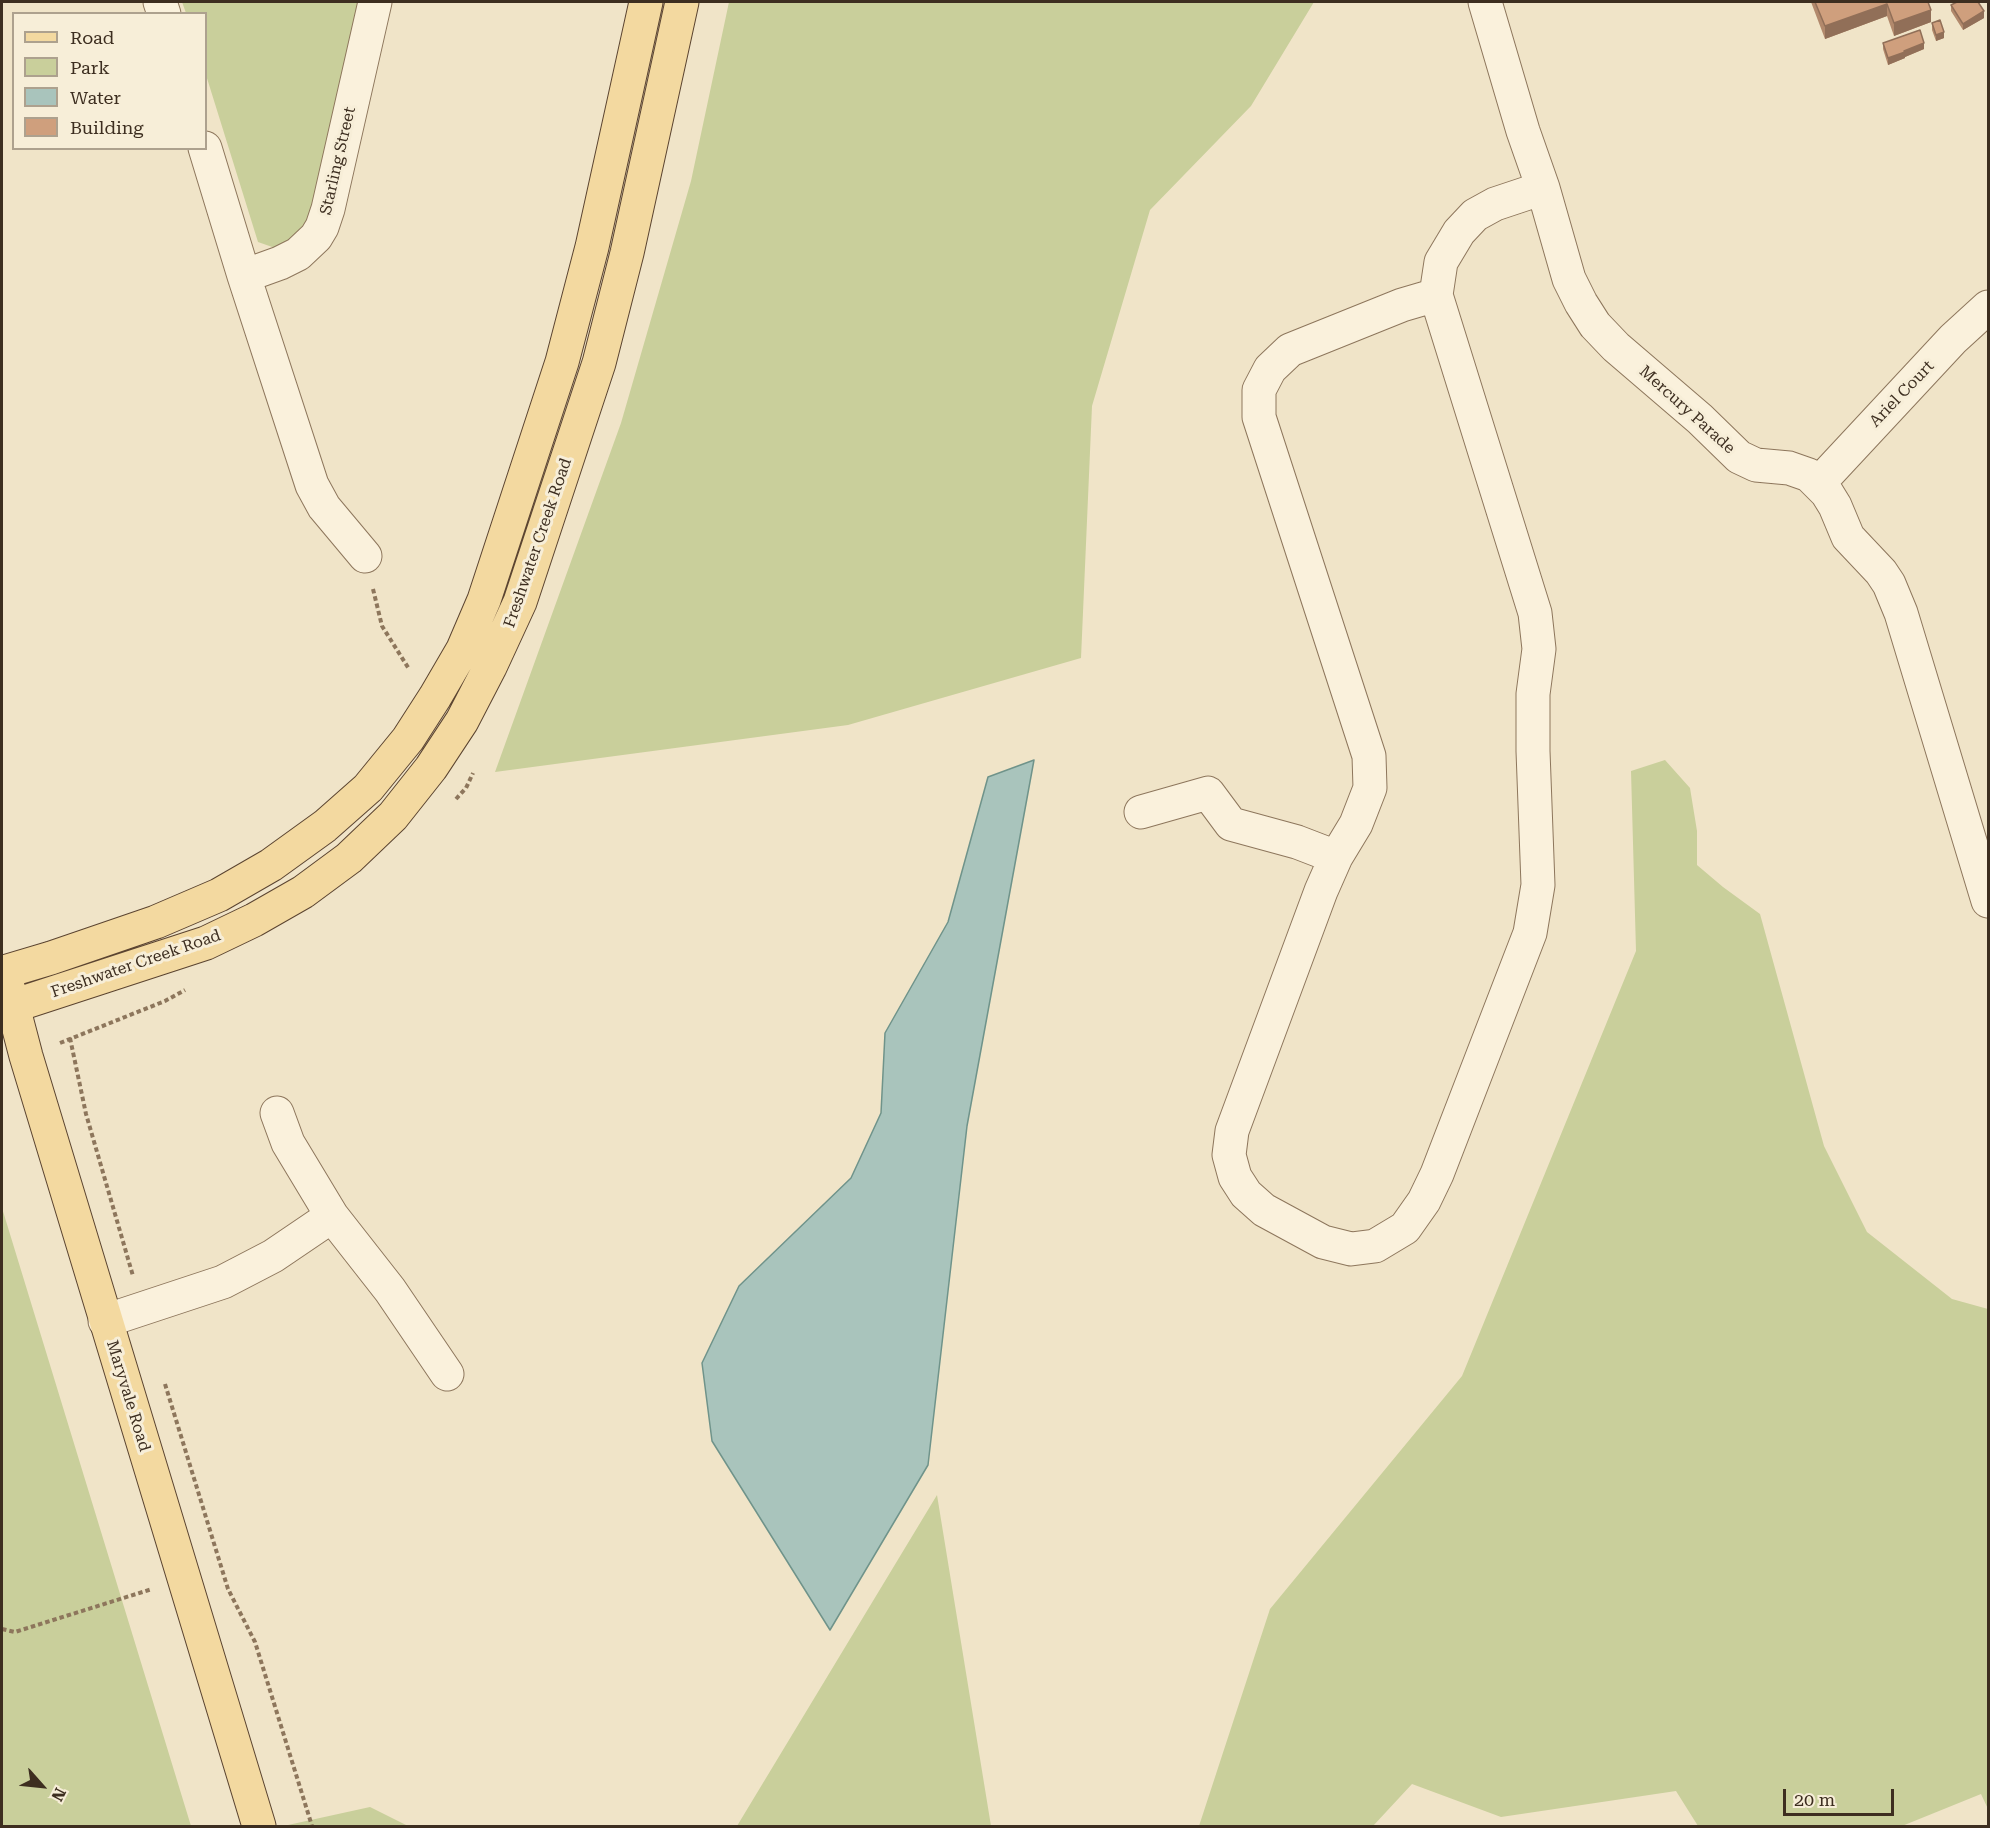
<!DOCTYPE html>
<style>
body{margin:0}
#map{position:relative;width:1990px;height:1828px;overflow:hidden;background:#f0e4c8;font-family:"Roboto Serif",serif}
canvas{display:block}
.frame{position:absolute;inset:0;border:3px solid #3d2e20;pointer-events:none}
.legend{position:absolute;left:12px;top:12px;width:195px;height:138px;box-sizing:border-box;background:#f7eed8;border:2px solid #ada18e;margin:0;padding:8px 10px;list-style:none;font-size:18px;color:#3d2e20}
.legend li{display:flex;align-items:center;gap:12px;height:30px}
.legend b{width:30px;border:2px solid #ada18e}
.north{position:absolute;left:12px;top:1756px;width:60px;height:60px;-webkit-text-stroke:4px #f7eed8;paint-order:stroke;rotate:117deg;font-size:16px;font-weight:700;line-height:24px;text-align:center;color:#3d2e20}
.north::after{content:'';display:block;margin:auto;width:21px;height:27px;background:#3d2e20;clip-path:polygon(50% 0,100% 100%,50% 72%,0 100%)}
.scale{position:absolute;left:1783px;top:1789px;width:111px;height:27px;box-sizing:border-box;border:3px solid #3d2e20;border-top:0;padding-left:8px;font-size:18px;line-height:21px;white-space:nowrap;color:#3d2e20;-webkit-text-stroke:4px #f7eed8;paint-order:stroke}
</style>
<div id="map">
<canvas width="1990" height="1828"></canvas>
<div class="frame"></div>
<ul class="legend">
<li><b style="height:8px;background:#f3d9a0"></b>Road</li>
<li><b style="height:16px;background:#c9cf9b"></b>Park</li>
<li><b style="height:16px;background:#a9c4bc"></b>Water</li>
<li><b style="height:16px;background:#cf9f7d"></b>Building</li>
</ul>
<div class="north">N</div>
<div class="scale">20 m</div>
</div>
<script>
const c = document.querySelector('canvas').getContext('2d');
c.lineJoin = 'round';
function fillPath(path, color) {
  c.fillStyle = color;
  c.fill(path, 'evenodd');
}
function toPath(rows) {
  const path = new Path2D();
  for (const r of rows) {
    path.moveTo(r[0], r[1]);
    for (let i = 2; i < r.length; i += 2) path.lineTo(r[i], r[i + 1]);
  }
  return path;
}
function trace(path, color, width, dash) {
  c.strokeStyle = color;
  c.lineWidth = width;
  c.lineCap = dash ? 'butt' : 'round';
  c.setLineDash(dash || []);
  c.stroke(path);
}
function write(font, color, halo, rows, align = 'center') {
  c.font = font + ' "Roboto Serif",serif';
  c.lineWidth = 6;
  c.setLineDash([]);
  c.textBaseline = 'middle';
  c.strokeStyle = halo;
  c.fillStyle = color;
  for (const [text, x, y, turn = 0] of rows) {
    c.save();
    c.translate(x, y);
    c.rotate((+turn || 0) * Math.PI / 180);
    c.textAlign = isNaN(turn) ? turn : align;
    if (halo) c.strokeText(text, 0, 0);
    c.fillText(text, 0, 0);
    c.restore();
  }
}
const green = toPath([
 [182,2,361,2,316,218,295,255,258,242,206,75,206,14,186,13],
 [729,2,1314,2,1251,106,1150,210,1092,406,1081,658,848,725,495,772,621,423,691,181],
 [1665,760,1690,788,1697,831,1697,865,1723,887,1760,914,1824,1146,1867,1232,1952,1299,1988,1309,1988,1809,1981,1794,1902,1826,1698,1826,1676,1791,1501,1817,1412,1784,1373,1826,1199,1826,1270,1609,1462,1376,1636,951,1631,771],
 [2,1208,191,1826,2,1826],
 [937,1495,991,1826,737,1826],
 [370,1807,408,1826,288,1825]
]);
const water = toPath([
 [1034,760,967,1126,928,1465,830,1630,712,1441,702,1363,739,1286,851,1178,881,1113,885,1033,948,922,988,777,1034,760]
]);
const path = toPath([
 [373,589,382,626,409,669],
 [456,799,466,788,473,773],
 [70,1038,86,1114,133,1276],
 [60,1043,165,1001,185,990],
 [165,1384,228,1589,255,1642,312,1826],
 [2,1629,15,1632,152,1589]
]);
const minor = toPath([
 [160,2,164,14],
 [1485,2,1523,131,1543,188,1569,279,1581,303,1595,325,1616,347,1700,419,1739,457,1756,465,1789,468,1809,475,1827,493,1835,506,1848,537,1881,572,1889,584,1901,613,1988,901],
 [205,148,244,276,312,485,324,507,365,556],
 [244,276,280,263,298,254,316,237,322,227,328,209,375,2],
 [1436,295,1402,305,1290,350,1270,369,1259,390,1259,417,1369,756,1370,788,1356,824,1336,857,1321,891,1232,1131,1229,1155,1235,1177,1246,1194,1264,1210,1323,1242,1351,1249,1375,1246,1405,1228,1424,1201,1437,1174,1530,933,1538,885,1533,751,1533,694,1539,649,1535,613,1436,295,1441,262,1459,232,1475,215,1495,204,1543,188],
 [1818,484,1953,339,1988,307],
 [1141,812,1208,793,1231,824,1297,842,1336,857],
 [277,1113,288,1143,332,1216,390,1290,447,1374],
 [105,1321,223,1282,273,1256,332,1216]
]);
const major = toPath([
 [13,1006,206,943,254,920,303,892,349,858,393,816,431,768,462,721,490,667,520,602,599,363,627,253,682,2],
 [259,1826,26,1056,4,972,51,958,156,922,219,895,271,865,325,826,368,788,408,739,435,697,463,649,484,600,562,362,592,247,646,2]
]);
const wall = toPath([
 [1811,2,1928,2,1931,22,1894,36,1887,16,1825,39],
 [1951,5,1984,18,1963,30,1951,11],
 [1932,23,1944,38,1936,41,1932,30],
 [1883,43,1924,49,1905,57,1905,58,1888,65,1883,49]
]);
const shadedWall = toPath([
 [1887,4,1887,16,1825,39,1825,26],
 [1931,10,1931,22,1894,36,1894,23],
 [1984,11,1984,18,1963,30,1963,24],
 [1944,32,1944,38,1936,41,1936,35],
 [1924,43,1924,49,1905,57,1905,58,1888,65,1888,58,1904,51]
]);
const building = toPath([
 [1815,2,1928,2,1931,10,1894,23,1887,4,1825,26,1815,2],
 [1957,2,1978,2,1984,11,1963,24,1951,5,1957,2],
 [1940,20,1944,32,1936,35,1932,23,1940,20],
 [1920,30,1924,43,1904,51,1905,52,1888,58,1883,43,1920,30]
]);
const streetNames = [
 ["Starling Street",338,161,-77],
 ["Ariel Court",1902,394,-46],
 ["Mercury Parade",1687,410,42],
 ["Freshwater Creek Road",538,543,-71],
 ["Freshwater Creek Road",136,964,-19],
 ["Maryvale Road",128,1396,73]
];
fillPath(green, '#c9cf9b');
fillPath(water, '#a9c4bc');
trace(water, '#6f938a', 1.5);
trace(minor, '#8d765c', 35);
trace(major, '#5b4430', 35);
trace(path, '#8d765c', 4, [4.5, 3]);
trace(minor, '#faf1dc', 33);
trace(major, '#f3d9a0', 33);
fillPath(wall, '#b2896c');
fillPath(shadedWall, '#916f58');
fillPath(building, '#cf9f7d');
trace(building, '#916f58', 1.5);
write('16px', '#3d2e20', '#f7eed8', streetNames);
</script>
